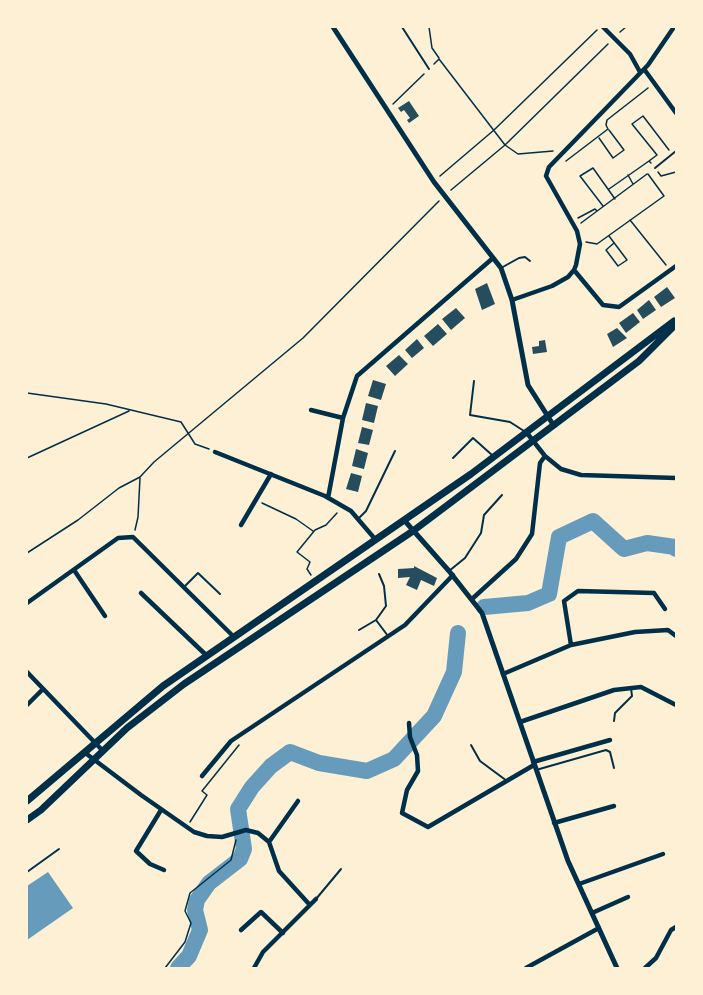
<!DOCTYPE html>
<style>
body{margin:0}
#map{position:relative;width:703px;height:995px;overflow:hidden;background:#fdf0d5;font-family:Ubuntu,sans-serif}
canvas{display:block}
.frame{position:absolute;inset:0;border:28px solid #fdf0d5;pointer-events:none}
</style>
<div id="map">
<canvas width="703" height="995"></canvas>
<div class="frame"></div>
</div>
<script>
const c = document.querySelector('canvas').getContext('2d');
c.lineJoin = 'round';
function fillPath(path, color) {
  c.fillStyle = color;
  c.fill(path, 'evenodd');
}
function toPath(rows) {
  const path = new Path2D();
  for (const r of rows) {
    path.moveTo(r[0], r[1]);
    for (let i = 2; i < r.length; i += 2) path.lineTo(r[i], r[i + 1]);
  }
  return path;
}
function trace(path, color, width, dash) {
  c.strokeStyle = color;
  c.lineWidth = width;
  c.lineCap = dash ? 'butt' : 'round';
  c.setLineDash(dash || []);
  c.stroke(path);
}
const water = toPath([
 [48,872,73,908,27,940,27,886]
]);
const river = toPath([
 [484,607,528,603,549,594,559,537,593,521,624,549,647,543,675,547,676,549],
 [178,968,189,956,200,930,195,910,197,900,209,883,240,859,244,849,238,809,252,787,271,766,290,752,319,763,367,771,394,759,434,716,454,672,458,633]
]);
const building = toPath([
 [409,101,419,116,409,123,407,120,410,118,404,110,401,112,398,108],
 [487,283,495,304,482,310,475,289],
 [667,287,675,298,661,307,654,297],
 [649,300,656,310,643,319,637,310],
 [456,308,465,318,451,330,442,319],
 [633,313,640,322,626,333,619,323],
 [438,324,447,334,433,346,424,336],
 [617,328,627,338,613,347,607,334],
 [417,339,424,348,412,358,405,350],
 [545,340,547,352,533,354,532,347,539,346,539,341],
 [399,355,408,364,395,376,386,366],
 [373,380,386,384,381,400,368,396],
 [366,403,378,406,374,423,362,420],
 [362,427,373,430,369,445,358,443],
 [356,449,368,453,364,469,352,466],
 [351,473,362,476,358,492,346,489],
 [414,566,437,578,434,586,421,580,417,590,406,585,410,577,398,578,398,569,414,568]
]);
const path = toPath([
 [429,27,432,48,439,58],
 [620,32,626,27],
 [434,64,439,59,505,145,518,154,553,151],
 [393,104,424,74],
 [599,138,613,158,624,150,609,130],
 [566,161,608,129,606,125,607,120,648,88],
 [651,163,649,161,657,155,632,124,643,116,669,150],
 [658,172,661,176,676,172],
 [628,175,633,184],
 [440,176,494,130,597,30],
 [609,189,649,161],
 [451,190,505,145,608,44],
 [603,206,580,176,593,168,615,199],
 [578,218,595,209,597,211],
 [630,220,666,265],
 [581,223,647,174],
 [609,236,627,260,618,266,606,250,614,243],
 [586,242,597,244,664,196,648,174],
 [27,393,106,404,181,422,195,444,209,449],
 [27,458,129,411],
 [262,503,296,519,313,531],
 [135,530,138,517,140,478],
 [27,553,78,520,119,488,140,477,154,462,303,338,439,201],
 [311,575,307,569,310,562,297,552,315,530,326,525,337,513],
 [190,822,207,795,202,791,239,745],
 [165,968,185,942,191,923,185,911,190,893,231,860,236,840]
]);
const service = toPath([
 [402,27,429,69],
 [655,168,676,151],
 [501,268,519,258,525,257,530,261],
 [474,381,470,415,510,422,524,431],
 [453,458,473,438,492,455],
 [358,519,366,511,395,451],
 [449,571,465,558,481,533,484,515,502,495],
 [184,587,198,573,220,594],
 [376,620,388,636],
 [359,630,376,620,386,606,384,586,379,574],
 [614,721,615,713,632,696,631,688],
 [471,745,480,761,507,781],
 [536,770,606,750,610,752,614,768],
 [27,872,59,849],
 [316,899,341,869]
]);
const minor = toPath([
 [603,27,630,54,640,72],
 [644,69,676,113],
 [574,270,603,305,619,307,676,266],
 [512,300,552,286,568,277,574,270,576,265,580,244,577,231,546,176,549,167,648,65,674,27],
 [311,410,343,418],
 [527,433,545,456,561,469,581,475,676,478],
 [215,452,325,496,351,511,375,539],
 [328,498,343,418,357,376,493,258],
 [241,525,271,474],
 [74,570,105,616],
 [141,593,206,655],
 [472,599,516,559,532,534,540,463,545,456],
 [27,603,118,538,133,537,234,637],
 [571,645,564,601,578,591,654,593,665,609],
 [27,672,103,751],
 [503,674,571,645,635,632,668,630,676,636],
 [27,705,43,689],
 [520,722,614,690,641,687,676,705],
 [409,723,410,737,417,755,418,771,407,790,402,813,428,827,534,765],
 [84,752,141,795,194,832,207,836,222,837,246,830,258,833,269,842,279,871,309,904],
 [533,762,610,740],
 [202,776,231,741,405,625,453,575],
 [161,810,136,851,150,864,164,870],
 [554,823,614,806],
 [269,842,298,801],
 [579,884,663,854],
 [592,913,628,897],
 [241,930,261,912,283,933],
 [254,968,263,952,316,899],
 [526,968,599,928],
 [645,968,656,958,671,930,676,927]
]);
const tertiary = toPath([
 [333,27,434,182,501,268,512,300,528,385,554,426],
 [404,520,449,571,482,613,568,861,617,968]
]);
const primary = toPath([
 [27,801,163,686,471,474,674,321],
 [27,820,41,810,127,728,184,684,413,531,639,361,676,324]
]);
fillPath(water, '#669bbc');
trace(river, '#669bbc', 16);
fillPath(building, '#264d5e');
trace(path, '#003049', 1.5);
trace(service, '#003049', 2);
trace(minor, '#003049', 4.5);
trace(tertiary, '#003049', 5);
trace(primary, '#003049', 7);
</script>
